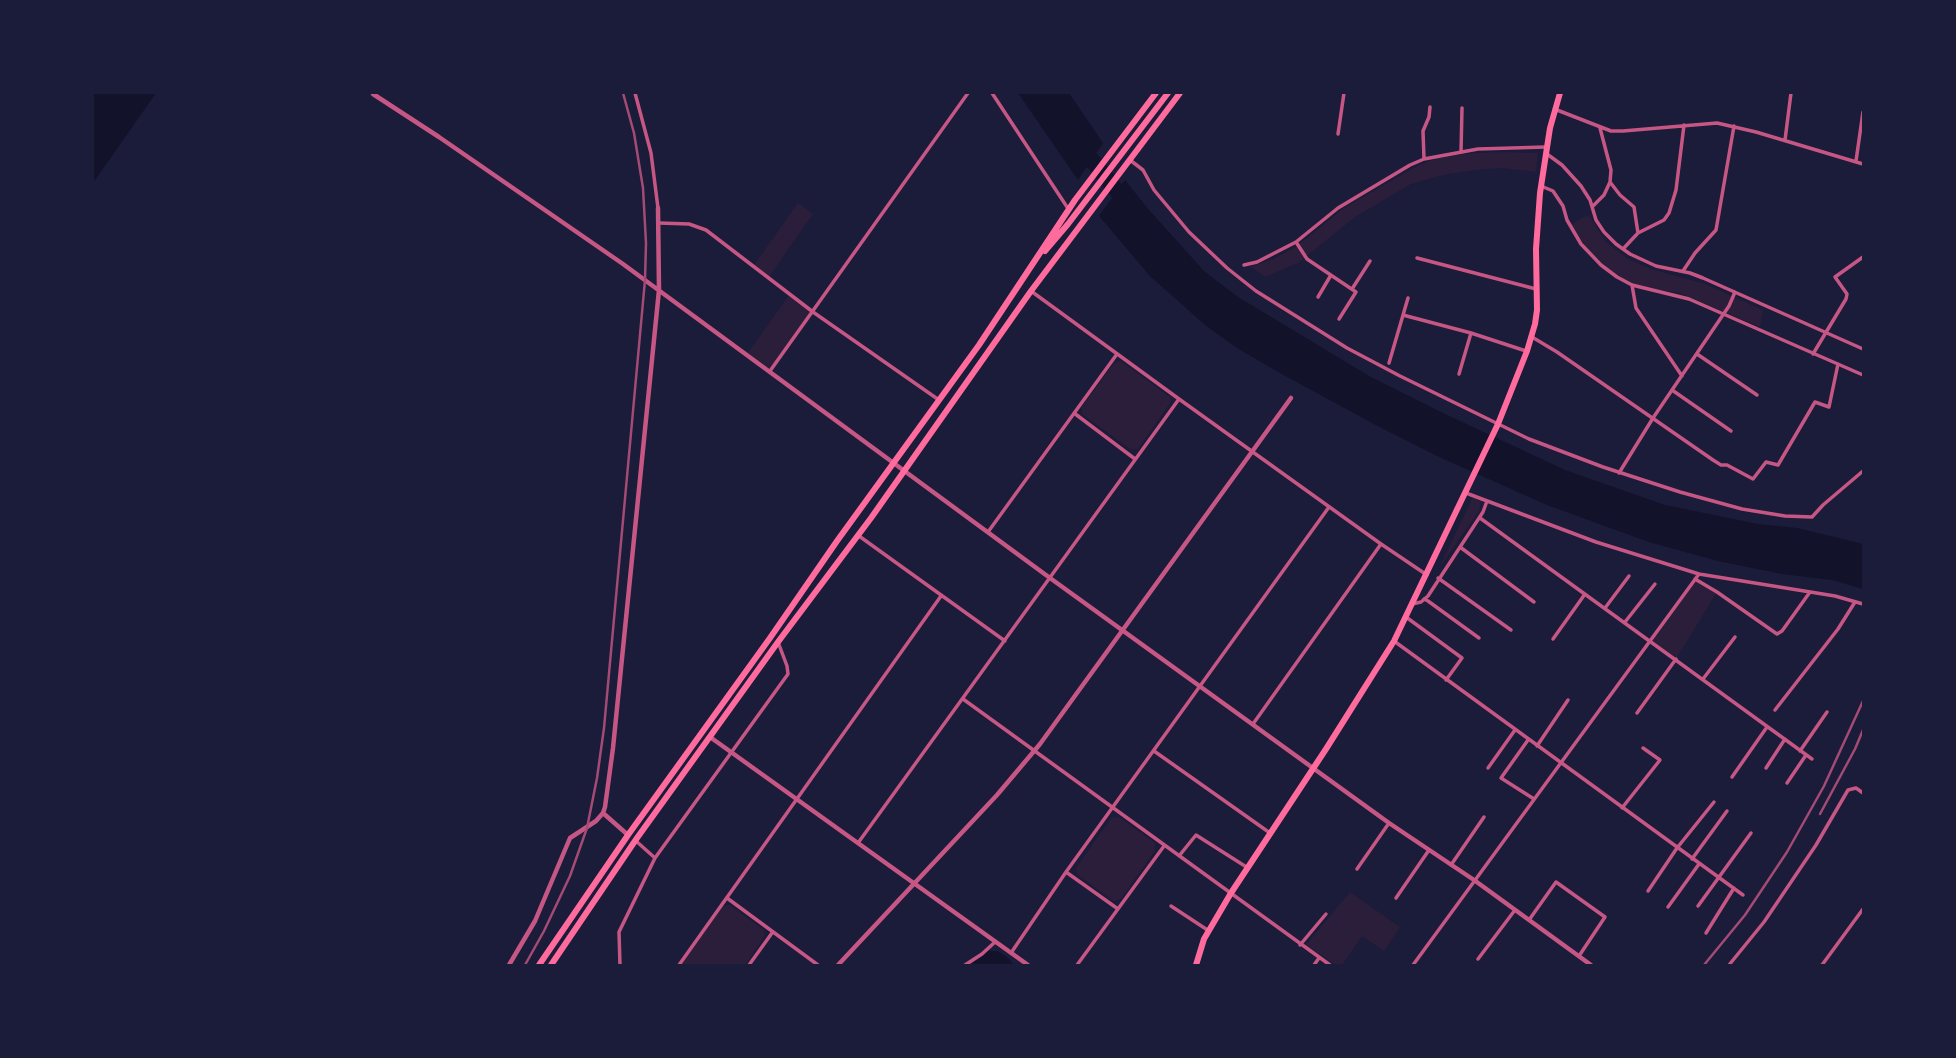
<!DOCTYPE html>
<style>
body{margin:0}
#map{position:relative;width:1956px;height:1058px;overflow:hidden;background:#1b1b3a;font-family:Helvetica,sans-serif}
canvas{display:block}
.frame{position:absolute;inset:0;border:94px solid #1b1b3a;pointer-events:none}
</style>
<div id="map">
<canvas width="1956" height="1058"></canvas>
<div class="frame"></div>
</div>
<script>
const c = document.querySelector('canvas').getContext('2d');
c.lineJoin = 'round';
function fillPath(path, color) {
  c.fillStyle = color;
  c.fill(path, 'evenodd');
}
function toPath(rows) {
  const path = new Path2D();
  for (const r of rows) {
    path.moveTo(r[0], r[1]);
    for (let i = 2; i < r.length; i += 2) path.lineTo(r[i], r[i + 1]);
  }
  return path;
}
function trace(path, color, width, dash) {
  c.strokeStyle = color;
  c.lineWidth = width;
  c.lineCap = dash ? 'butt' : 'round';
  c.setLineDash(dash || []);
  c.stroke(path);
}
const green = toPath([
 [1495,152,1538,153,1536,172,1502,168,1476,170,1443,175,1411,184,1355,217,1298,263,1265,277,1251,267,1273,259,1296,247,1344,208,1419,165,1435,159,1464,154],
 [798,203,813,214,769,277,754,265],
 [1585,216,1590,217,1606,242,1628,259,1651,269,1705,284,1763,310,1760,327,1677,292,1657,290,1628,282,1608,268,1585,246,1572,224],
 [789,295,811,312,770,369,748,353],
 [1121,361,1170,397,1171,402,1138,449,1130,449,1082,414,1082,407,1114,363],
 [1474,498,1481,502,1479,511,1438,570,1472,499],
 [1695,579,1717,592,1676,659,1650,640],
 [1119,817,1155,843,1155,851,1121,899,1113,901,1077,874,1076,868,1111,818],
 [1350,892,1400,927,1384,951,1362,936,1342,965,1336,965,1306,945],
 [730,905,764,930,765,936,745,965,681,965,723,906]
]);
const water = toPath([
 [93,93,156,93,93,183],
 [1018,93,1069,93,1103,143,1078,180],
 [1125,180,1149,210,1204,271,1238,297,1369,376,1445,414,1565,470,1665,505,1758,524,1797,528,1863,544,1863,589,1832,580,1782,574,1718,561,1649,542,1547,505,1437,456,1372,423,1280,373,1237,348,1205,325,1150,276,1099,216]
]);
const river = toPath([
 [1078,143,1130,207],
 [981,965,990,959,995,959,1004,965]
]);
const minor = toPath([
 [635,93,651,153,658,208],
 [992,93,1069,210],
 [1557,110,1611,131,1623,131,1717,123,1756,132,1863,164],
 [1338,134,1344,93],
 [1785,140,1791,93],
 [1461,152,1462,108],
 [1547,154,1562,165,1581,186,1590,200,1596,220,1604,232,1616,244,1630,254,1656,266,1690,273,1703,278,1863,349],
 [1424,159,1423,131,1429,117,1430,107],
 [1130,160,1143,170,1154,190,1189,232,1227,268,1256,291,1347,348,1400,376,1529,439,1603,467,1680,492,1742,509,1785,516,1812,517,1823,505,1863,471],
 [1856,161,1863,112],
 [1610,182,1620,195,1634,207,1638,233],
 [1541,186,1553,191,1563,206,1567,220,1581,244,1601,265,1617,277,1632,285,1689,299,1863,375],
 [1593,206,1604,195,1610,182,1611,170,1600,128],
 [659,223,689,224,706,230,813,312,939,400],
 [1296,242,1307,259,1356,292,1339,319],
 [1623,249,1638,233,1664,220,1669,213,1676,190,1684,125],
 [1417,258,1536,289],
 [1244,265,1257,262,1296,242,1338,208,1410,165,1424,159,1478,149,1546,147],
 [1683,271,1695,253,1716,230,1734,126],
 [1632,285,1636,308,1682,376],
 [1352,289,1370,261],
 [1031,291,1179,399,1381,544,1427,575],
 [1318,297,1331,275],
 [1403,315,1471,333,1526,351],
 [1532,337,1557,352,1713,460,1721,465,1727,465,1753,479,1766,462,1778,465,1815,402,1829,407,1838,364],
 [1697,354,1757,395],
 [1813,354,1846,299,1847,294,1835,277,1863,257],
 [1389,363,1408,298],
 [770,371,968,93],
 [1459,374,1471,333],
 [1672,390,1731,431],
 [1074,413,1135,459],
 [1619,473,1653,418,1729,306,1735,292],
 [1466,493,1596,542,1699,574,1835,596,1863,604],
 [1480,518,1812,759],
 [988,532,1117,354],
 [859,536,1005,641],
 [1460,547,1534,602],
 [1438,578,1511,630],
 [1695,579,1717,592,1777,634,1782,631,1810,592],
 [1424,599,1428,601,1479,638],
 [1412,604,1421,602,1428,596,1483,512,1487,501],
 [1605,608,1629,576],
 [1406,617,1462,658,1446,680],
 [1625,622,1655,584],
 [1553,639,1585,594],
 [1394,641,1743,895],
 [1703,679,1735,637],
 [963,699,1330,965],
 [1775,710,1838,629,1855,602],
 [1637,713,1676,659],
 [1253,724,1381,544],
 [1528,740,1501,778,1534,799],
 [1537,746,1568,700],
 [1154,751,1270,833],
 [1800,751,1827,712],
 [1488,768,1515,730],
 [1766,768,1785,739],
 [1732,777,1767,727],
 [1787,783,1806,755],
 [1622,808,1660,760,1643,748],
 [636,841,655,858],
 [858,843,1179,399],
 [1179,856,1196,835,1248,868],
 [1692,859,1727,811],
 [1451,865,1484,817],
 [1357,869,1389,823],
 [1066,872,1118,909],
 [1648,891,1677,848,1714,802],
 [727,898,818,965],
 [1396,898,1429,850],
 [1171,906,1209,931],
 [1698,906,1751,833],
 [1668,907,1699,864],
 [1529,920,1556,882,1605,917,1579,956],
 [1706,933,1734,888],
 [1300,945,1326,914],
 [1011,953,1066,872,1329,507],
 [1478,959,1515,910],
 [620,965,619,932,655,858,788,674,787,666,778,642],
 [679,965,941,596],
 [749,965,772,933],
 [965,965,982,954,995,942],
 [1077,965,1164,846],
 [1314,965,1319,958],
 [1413,965,1699,574],
 [1729,965,1764,922,1816,845,1848,790,1856,788,1863,793],
 [1822,965,1863,909]
]);
const tertiary = toPath([
 [373,94,439,137,623,264,1050,578,1389,823,1474,880,1591,965],
 [710,737,1028,965],
 [603,813,628,835],
 [509,965,535,921,570,838,596,821,603,813,605,807,613,748,659,290,658,208],
 [838,965,997,795,1040,744,1291,398]
]);
const primary = toPath([
 [1196,965,1204,939,1231,893,1326,749,1394,641,1498,424,1527,351,1535,324,1537,310,1536,249,1540,193,1550,128,1560,93]
]);
const trunk = toPath([
 [1045,251,1068,224,1168,93],
 [539,965,628,835,770,638,837,541,979,345,1075,200,1156,93],
 [551,965,637,838,778,642,871,518,1031,291,1180,93]
]);
const rail = toPath([
 [1820,814,1855,749,1863,730],
 [525,965,544,931,570,876,587,828,597,778,604,728,645,280,646,243,643,188,634,133,623,93],
 [1704,965,1745,915,1787,852,1824,786,1863,701]
]);
fillPath(green, '#2a1e3b');
fillPath(water, '#12122b');
trace(river, '#12122b', 16);
trace(minor, '#c65784', 3.5);
trace(tertiary, '#c65784', 4.5);
trace(primary, '#ff6b9d', 6);
trace(trunk, '#ff6b9d', 6);
trace(rail, '#a44b75', 2.5);
</script>
